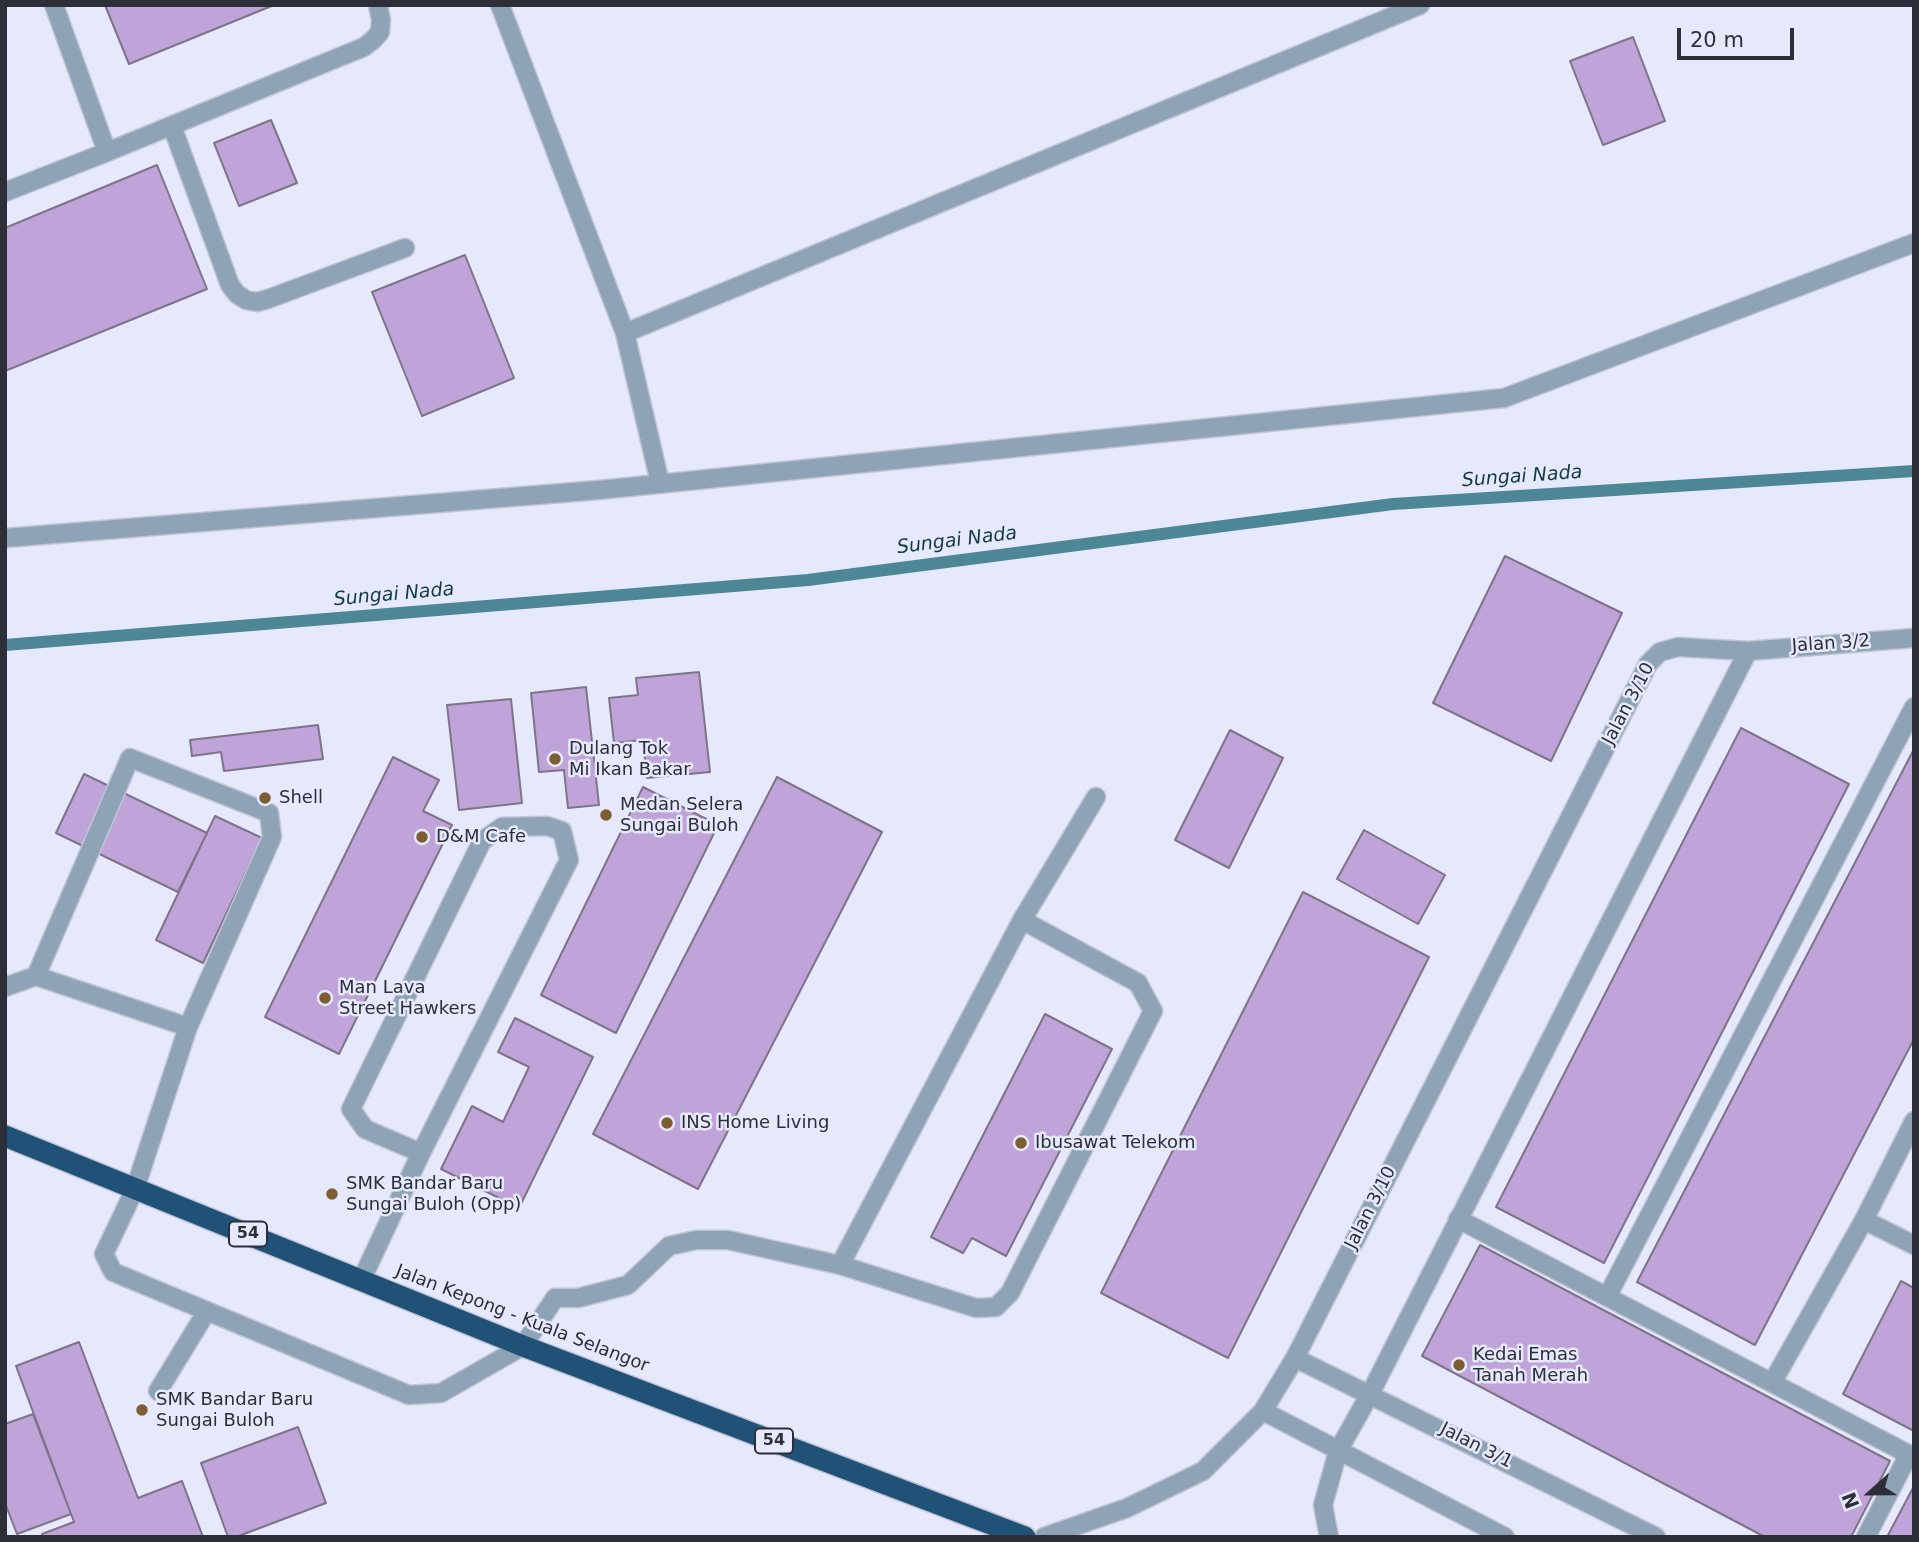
<!DOCTYPE html>
<style>
body{margin:0}
#map{position:relative;width:1919px;height:1542px;overflow:hidden;background:#e5e9fb;font-family:"DejaVu Sans",sans-serif}
canvas{display:block}
.frame{position:absolute;inset:0;border:7px solid #2d2f38;pointer-events:none}
.north{position:absolute;left:1835px;top:1458px;width:70px;height:70px;-webkit-text-stroke:5px #e5e9fb;paint-order:stroke;rotate:249deg;font-size:19px;font-weight:700;line-height:28px;text-align:center;color:#2d2f38}
.north::after{content:'';display:block;margin:auto;width:24px;height:32px;background:#2d2f38;clip-path:polygon(50% 0,100% 100%,50% 72%,0 100%)}
.scale{position:absolute;left:1677px;top:28px;width:117px;height:32px;box-sizing:border-box;border:4px solid #2d2f38;border-top:0;padding-left:9px;font-size:21px;line-height:24px;white-space:nowrap;color:#2d2f38;-webkit-text-stroke:5px #e5e9fb;paint-order:stroke}
</style>
<div id="map">
<canvas width="1919" height="1542"></canvas>
<div class="frame"></div>
<div class="north">N</div>
<div class="scale">20 m</div>
</div>
<script>
const c = document.querySelector('canvas').getContext('2d');
c.lineJoin = 'round';
function toPath(rows) {
  const path = new Path2D();
  for (const r of rows) {
    path.moveTo(r[0], r[1]);
    for (let i = 2; i < r.length; i += 2) path.lineTo(r[i], r[i + 1]);
  }
  return path;
}
function trace(path, color, width, dash) {
  c.strokeStyle = color;
  c.lineWidth = width;
  c.lineCap = dash ? 'butt' : 'round';
  c.setLineDash(dash || []);
  c.stroke(path);
}
function fillPath(path, color) {
  c.fillStyle = color;
  c.fill(path, 'evenodd');
}
function write(font, color, halo, rows, align = 'center') {
  c.font = font + ' "DejaVu Sans",sans-serif';
  c.lineWidth = 5;
  c.setLineDash([]);
  c.textBaseline = 'middle';
  c.strokeStyle = halo;
  c.fillStyle = color;
  for (const [text, x, y, turn = 0] of rows) {
    c.save();
    c.translate(x, y);
    c.rotate((+turn || 0) * Math.PI / 180);
    c.textAlign = isNaN(turn) ? turn : align;
    if (halo) c.strokeText(text, 0, 0);
    c.fillText(text, 0, 0);
    c.restore();
  }
}
const stream = toPath([
 [5,645,808,580,1393,504,1914,471]
]);
const building = toPath([
 [105,5,274,5,129,64,105,5],
 [1633,37,1665,121,1603,145,1570,61,1633,37],
 [271,120,297,183,239,206,214,143,271,120],
 [157,165,207,289,5,371,5,228,157,165],
 [465,255,514,378,422,416,372,292,465,255],
 [1505,556,1622,613,1551,761,1433,703,1505,556],
 [699,672,710,772,647,778,643,740,614,743,609,698,638,695,636,678,699,672],
 [586,687,599,805,568,808,564,770,539,772,531,693,586,687],
 [511,699,522,803,459,810,447,705,511,699],
 [318,725,323,759,224,771,221,752,192,756,190,740,318,725],
 [1741,728,1849,784,1604,1263,1496,1207,1741,728],
 [1230,730,1283,758,1229,868,1175,840,1230,730],
 [1914,749,1914,1039,1755,1345,1637,1282,1914,749],
 [393,757,439,780,423,811,452,825,339,1054,265,1017,393,757],
 [84,774,207,833,178,892,56,833,84,774],
 [777,777,882,832,698,1189,593,1134,777,777],
 [643,787,718,825,616,1033,541,995,643,787],
 [215,816,262,838,203,963,156,940,215,816],
 [1364,830,1445,875,1418,924,1337,879,1364,830],
 [1303,892,1429,957,1228,1358,1101,1293,1303,892],
 [1045,1014,1112,1049,1006,1256,972,1238,963,1253,931,1237,1045,1014],
 [515,1018,593,1057,519,1208,441,1169,472,1106,503,1122,529,1067,498,1052,515,1018],
 [1480,1245,1890,1461,1851,1537,1765,1537,1422,1356,1480,1245],
 [1901,1281,1914,1288,1914,1431,1843,1394,1901,1281],
 [79,1342,138,1498,182,1481,203,1537,43,1537,42,1534,74,1522,16,1366,79,1342],
 [33,1414,71,1514,17,1534,5,1503,5,1424,33,1414],
 [298,1427,326,1503,236,1537,228,1537,201,1463,298,1427],
 [1914,1486,1914,1537,1887,1537,1914,1486]
]);
const lane = toPath([
 [500,5,625,333,660,483],
 [172,126,230,285,237,294,246,300,257,302,268,299,405,248],
 [107,152,364,47,373,40,380,32,381,20,378,5],
 [5,192,107,152,54,5],
 [625,333,1420,5],
 [5,538,599,490,1504,398,1914,243],
 [36,976,130,758,269,813,272,837,188,1027,135,1189,104,1254,113,1272,409,1395,441,1393,523,1346,555,1298,578,1298,628,1285,669,1246,696,1240,728,1240,840,1265,1022,920,1096,797],
 [5,987,36,976,188,1027],
 [1458,1219,1914,1457],
 [840,1265,976,1308,996,1307,1010,1293,1153,1011,1138,983,1022,920],
 [361,1281,421,1153,569,860,562,831,547,826,502,827,482,841,351,1109,365,1129,421,1153],
 [1607,1297,1914,707],
 [1772,1383,1864,1220],
 [158,1391,207,1311],
 [1866,1537,1909,1454]
]);
const street = toPath([
 [1914,1121,1864,1220,1914,1245],
 [1295,1358,1656,1537],
 [1263,1411,1505,1537],
 [1044,1537,1127,1508,1203,1471,1263,1411,1295,1358,1648,664,1660,652,1678,647,1748,651,1914,638],
 [1329,1537,1323,1505,1338,1451,1370,1394,1748,651]
]);
const highway = toPath([
 [5,1136,523,1346,1025,1537]
]);
const markers = [
 [555,759,7,"#7c5e32"],
 [265,798,7,"#7c5e32"],
 [606,815,7,"#7c5e32"],
 [422,837,7,"#7c5e32"],
 [325,998,7,"#7c5e32"],
 [667,1123,7,"#7c5e32"],
 [1021,1143,7,"#7c5e32"],
 [332,1194,7,"#7c5e32"],
 [1459,1365,7,"#7c5e32"],
 [142,1410,7,"#7c5e32"]
];
const shields = [
 [248,1234,38],
 [774,1441,38]
];
const shieldNames = [
 ["54",248,1234],
 ["54",774,1441]
];
const streetNames = [
 ["Jalan 3/2",1831,644,-4],
 ["Jalan 3/10",1629,704,-62],
 ["Jalan 3/10",1371,1208,-63],
 ["Jalan Kepong - Kuala Selangor",522,1319,21],
 ["Jalan 3/1",1476,1446,27]
];
const poiNames = [
 ["Dulang Tok",569,749],
 ["Mi Ikan Bakar",569,770],
 ["Shell",279,798],
 ["Medan Selera",620,805],
 ["Sungai Buloh",620,826],
 ["D&M Cafe",436,837],
 ["Man Lava",339,988],
 ["Street Hawkers",339,1009],
 ["INS Home Living",681,1123],
 ["Ibusawat Telekom",1035,1143],
 ["SMK Bandar Baru",346,1184],
 ["Sungai Buloh (Opp)",346,1205],
 ["Kedai Emas",1473,1355],
 ["Tanah Merah",1473,1376],
 ["SMK Bandar Baru",156,1400],
 ["Sungai Buloh",156,1421]
];
const waterNames = [
 ["Sungai Nada",1522,477,-4],
 ["Sungai Nada",957,541,-7],
 ["Sungai Nada",394,595,-5]
];
trace(stream, '#4d8695', 12);
fillPath(building, '#bfa3d9');
trace(building, '#7e7487', 2);
trace(lane, '#c0c4d4', 21);
trace(street, '#c0c4d4', 21);
trace(highway, '#c0c4d4', 24);
trace(lane, '#8ea3b6', 18);
trace(street, '#8ea3b6', 18);
trace(highway, '#205278', 21);
for (const [x, y, r, color] of markers) {
  const dot = new Path2D();
  dot.arc(x, y, r, 0, 2 * Math.PI);
  c.fillStyle = color;
  c.fill(dot);
  trace(dot, '#e5e9fb', 2.5);
}
for (const [x, y, w] of shields) {
  const box = new Path2D();
  box.roundRect(x - w / 2, y - 12.5, w, 25, 5);
  c.fillStyle = '#e5e9fb';
  c.fill(box);
  trace(box, '#2d2f38', 2);
}
write('bold 16px', '#2d2f38', null, shieldNames);
write('18px', '#2d2f38', '#e5e9fb', streetNames);
write('18px', '#2d2f38', '#e5e9fb', poiNames, 'left');
write('italic 19px', '#123941', '#e5e9fb', waterNames);
</script>
